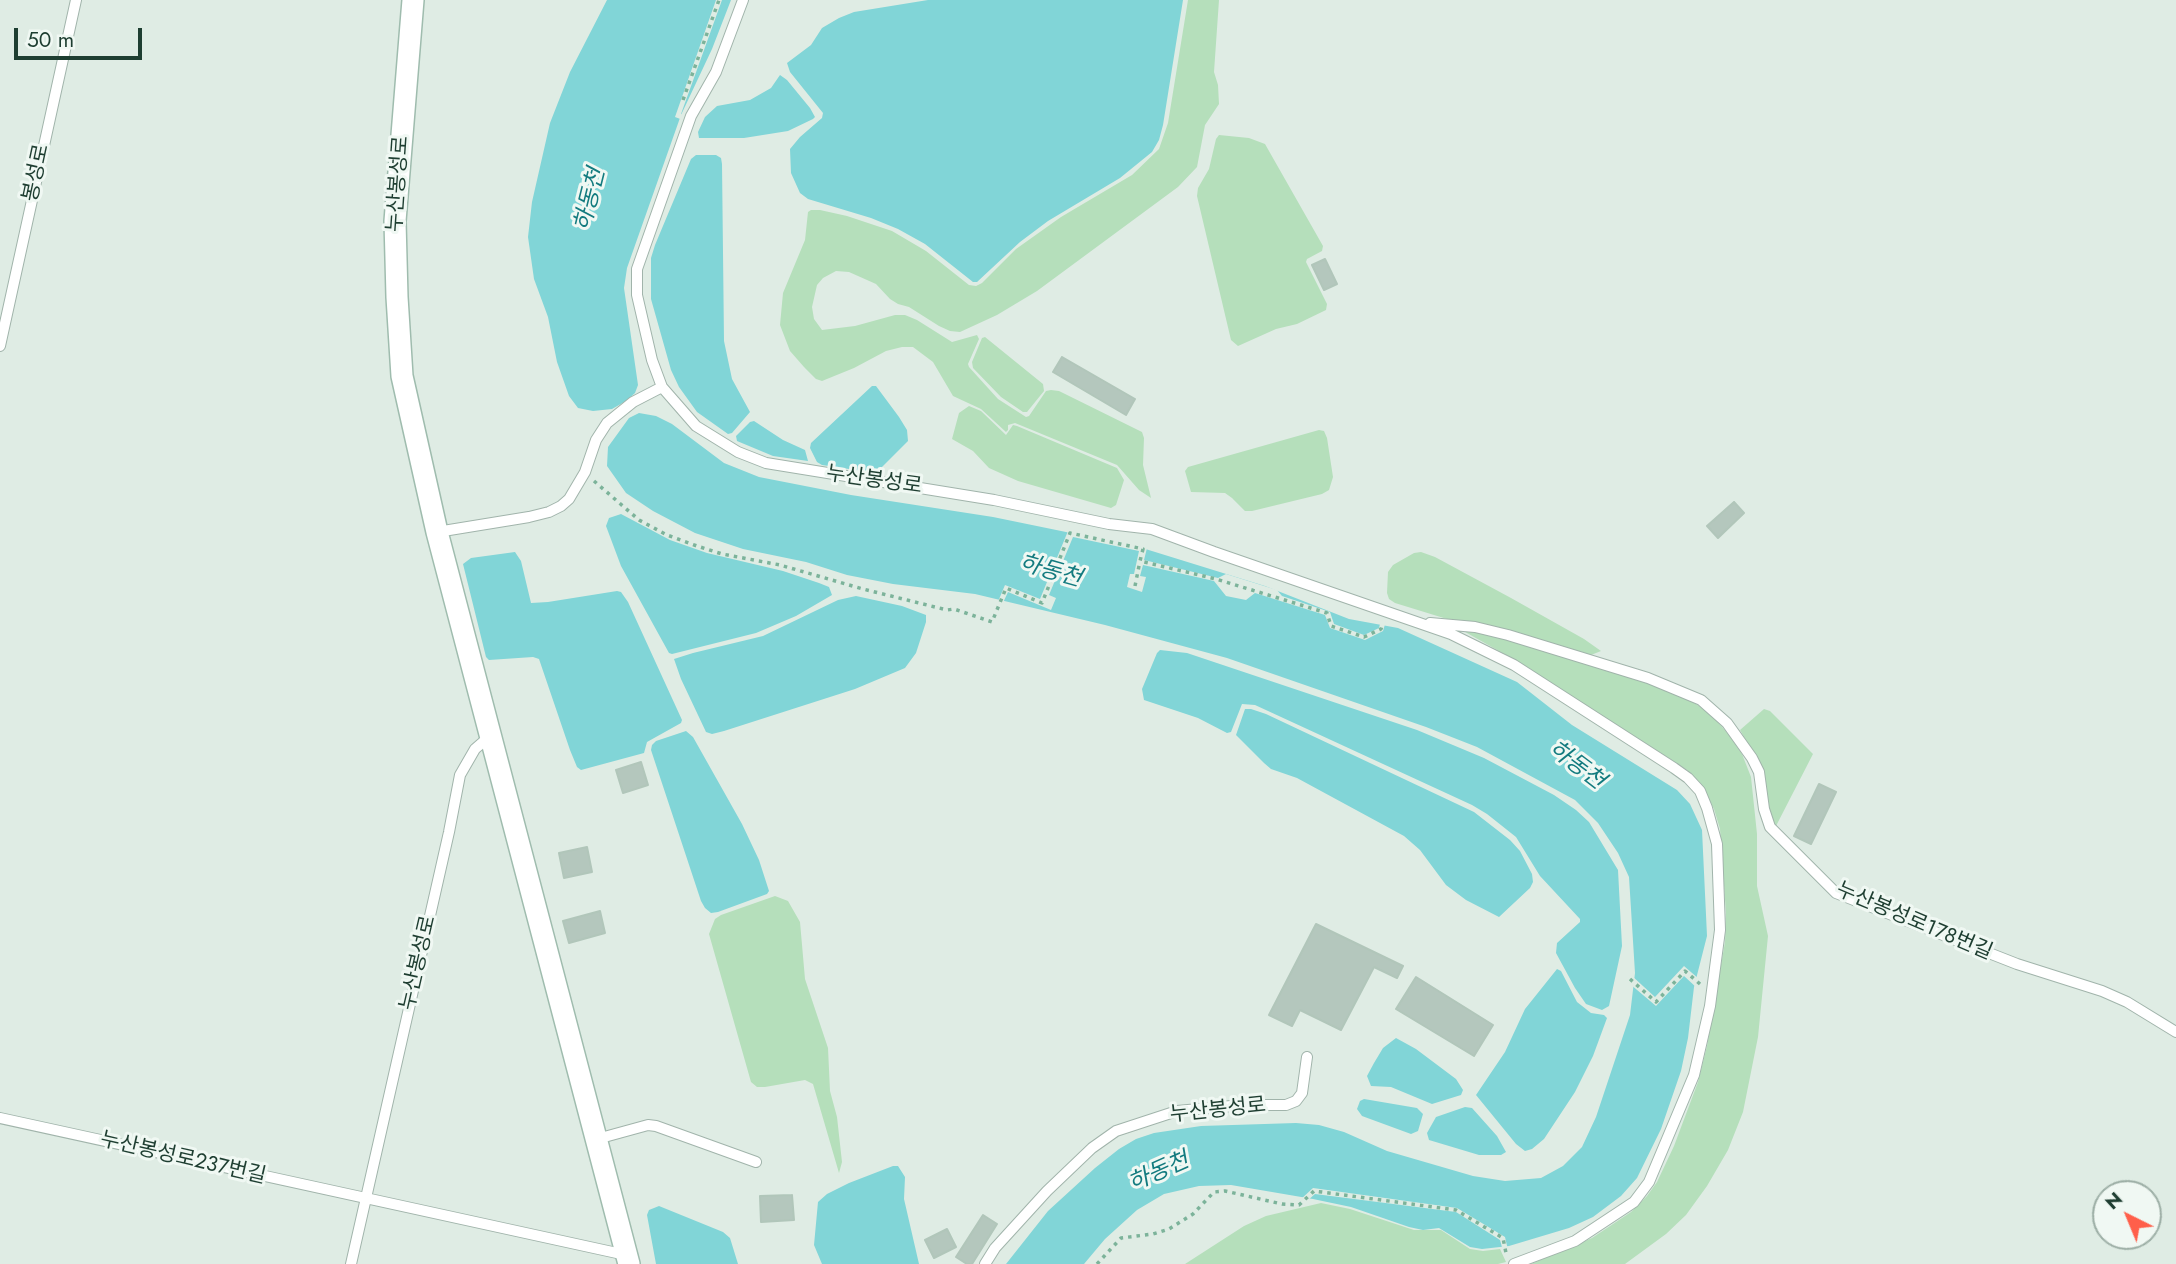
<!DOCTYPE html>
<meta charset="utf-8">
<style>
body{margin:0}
#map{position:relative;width:2176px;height:1264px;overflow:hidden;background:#dfece4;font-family:Jost,sans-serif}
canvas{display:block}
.north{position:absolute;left:2092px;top:1180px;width:70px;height:70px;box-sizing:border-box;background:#f0f8f3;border:2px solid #9caea5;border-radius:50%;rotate:317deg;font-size:19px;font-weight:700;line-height:28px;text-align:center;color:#1e3e31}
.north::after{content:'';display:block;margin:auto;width:24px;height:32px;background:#ff5f4a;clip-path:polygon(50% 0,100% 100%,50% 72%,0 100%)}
.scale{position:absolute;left:14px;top:28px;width:128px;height:32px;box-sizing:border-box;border:4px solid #1e3e31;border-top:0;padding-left:9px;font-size:21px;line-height:24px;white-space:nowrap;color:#1e3e31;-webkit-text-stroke:5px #f0f8f3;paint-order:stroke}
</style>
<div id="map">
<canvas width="2176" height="1264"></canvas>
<div class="north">N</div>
<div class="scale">50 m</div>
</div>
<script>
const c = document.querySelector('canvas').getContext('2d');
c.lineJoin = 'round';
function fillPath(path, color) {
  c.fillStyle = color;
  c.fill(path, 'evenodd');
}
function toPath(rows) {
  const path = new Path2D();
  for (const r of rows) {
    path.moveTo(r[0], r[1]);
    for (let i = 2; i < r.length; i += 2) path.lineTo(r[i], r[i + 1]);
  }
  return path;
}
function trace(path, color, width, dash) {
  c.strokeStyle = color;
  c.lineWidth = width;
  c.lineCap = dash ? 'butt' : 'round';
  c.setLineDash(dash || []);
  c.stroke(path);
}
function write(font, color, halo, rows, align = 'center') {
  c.font = font + ' Jost,"Noto Sans KR",sans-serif';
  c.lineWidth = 6;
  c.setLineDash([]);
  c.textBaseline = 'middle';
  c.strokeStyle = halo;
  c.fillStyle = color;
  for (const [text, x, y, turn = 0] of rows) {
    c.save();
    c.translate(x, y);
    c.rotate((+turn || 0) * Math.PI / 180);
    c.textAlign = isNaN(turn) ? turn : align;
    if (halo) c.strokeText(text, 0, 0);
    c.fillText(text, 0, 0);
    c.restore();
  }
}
const green = toPath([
 [1188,0,1219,0,1214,72,1218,85,1219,104,1205,125,1197,167,1178,187,1037,291,997,315,960,332,950,331,939,326,909,307,898,304,890,299,876,284,849,272,836,271,823,278,817,285,812,307,814,319,822,330,855,326,895,315,905,315,917,320,952,342,977,335,979,339,968,364,969,367,998,399,1026,417,1029,416,1046,391,1051,390,1059,391,1142,432,1144,438,1143,465,1151,498,1139,490,1117,465,1015,423,1008,425,1008,430,1006,432,981,409,953,396,933,362,913,347,902,347,886,351,854,368,822,381,816,379,804,367,790,351,780,325,783,293,805,240,808,212,811,210,820,210,847,216,892,231,926,251,969,285,976,286,982,283,1016,249,1061,217,1132,175,1159,149,1168,123],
 [1219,135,1249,138,1265,144,1323,246,1322,251,1307,259,1306,262,1327,304,1326,310,1297,324,1276,329,1238,346,1231,340,1197,196,1198,188,1209,169,1216,139],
 [985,337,1043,384,1044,391,1027,412,1023,412,1001,397,973,368,972,362,982,338],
 [969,406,981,411,1006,435,1013,425,1017,426,1117,468,1124,480,1116,505,1111,508,1018,481,989,468,973,451,952,439,959,413],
 [1319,430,1324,431,1327,438,1333,477,1329,490,1322,494,1252,511,1245,511,1232,498,1225,493,1191,492,1185,471,1188,467],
 [1421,552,1435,557,1511,598,1584,639,1601,651,1591,655,1474,623,1447,619,1395,603,1389,599,1387,593,1388,572,1393,565,1414,553],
 [1458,628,1470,629,1610,670,1653,684,1693,702,1711,714,1729,735,1742,754,1751,777,1757,834,1757,886,1768,936,1758,1037,1743,1112,1728,1150,1707,1186,1686,1215,1666,1234,1625,1264,1531,1264,1592,1238,1631,1212,1647,1196,1657,1182,1674,1146,1698,1082,1707,1046,1725,942,1726,913,1720,829,1714,809,1701,785,1687,770,1515,660],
 [1764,709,1770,711,1813,754,1776,826,1773,824,1767,806,1765,778,1761,766,1740,730],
 [775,896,788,901,800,922,805,979,828,1048,830,1091,837,1117,842,1162,839,1173,813,1084,805,1080,765,1087,757,1087,751,1082,709,934,715,919,721,915],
 [1321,1203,1350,1209,1414,1230,1441,1230,1470,1249,1483,1251,1500,1249,1506,1262,1498,1264,1185,1264,1244,1226,1266,1216]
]);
const water = toPath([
 [607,0,731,0,712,49,681,115,627,268,624,288,638,385,635,393,626,401,612,409,593,411,578,408,569,396,557,362,548,317,534,279,528,237,532,202,550,123,570,72],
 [928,0,1183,0,1163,125,1159,140,1152,152,1120,178,1048,221,1020,242,977,282,973,282,925,244,898,229,871,218,808,199,800,193,791,173,790,149,800,137,822,118,823,113,790,72,787,63,811,45,822,28,839,18,854,12],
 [780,75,787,80,810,108,815,117,813,119,788,131,744,138,699,138,698,132,705,117,717,106,750,100,771,88],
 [696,155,716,155,721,158,722,164,724,341,732,379,750,412,732,433,728,434,697,412,679,387,671,370,651,299,651,258,655,245,691,159],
 [872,386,876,386,899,417,907,430,908,441,876,473,822,465,817,462,810,448,811,443],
 [639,413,656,416,672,424,724,463,759,477,851,495,993,517,1139,547,1265,586,1349,619,1398,628,1517,682,1572,725,1677,790,1690,804,1702,830,1707,936,1694,987,1688,1038,1681,1071,1661,1129,1637,1178,1621,1196,1593,1217,1569,1228,1509,1246,1482,1249,1470,1247,1439,1228,1423,1230,1409,1227,1351,1207,1313,1199,1231,1185,1199,1186,1164,1194,1137,1210,1105,1239,1084,1264,1006,1264,1048,1211,1095,1168,1119,1149,1136,1139,1154,1133,1201,1126,1296,1123,1319,1125,1344,1132,1387,1151,1473,1176,1505,1181,1541,1178,1563,1166,1582,1147,1596,1117,1630,1015,1635,973,1629,877,1618,853,1598,823,1575,800,1477,747,1426,727,1227,658,1105,625,975,594,893,584,847,575,806,562,743,549,695,533,653,511,626,493,607,466,608,447,629,418],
 [754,421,783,440,805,450,808,461,773,456,737,441,736,436,750,422],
 [621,514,670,540,707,553,783,571,819,583,829,587,832,595,796,616,756,633,672,654,669,653,621,566,606,526,609,518],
 [515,552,521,561,531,603,548,602,617,591,621,592,628,602,682,720,681,723,647,742,644,753,581,770,577,767,570,750,539,659,533,657,489,660,486,657,463,564,471,558],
 [856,596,902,606,926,615,926,622,916,653,905,668,855,689,724,731,712,734,706,732,681,679,674,659,693,653,763,636,838,600],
 [1160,650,1187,653,1417,730,1484,758,1554,795,1576,810,1589,822,1618,870,1622,946,1609,1006,1602,1010,1586,1004,1575,988,1556,953,1557,943,1580,922,1580,919,1540,876,1516,837,1487,814,1472,805,1255,705,1242,704,1231,732,1227,733,1198,718,1144,700,1142,689,1157,653],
 [1245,709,1251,709,1266,714,1474,812,1510,840,1520,851,1532,874,1533,882,1530,888,1499,917,1466,900,1446,885,1420,850,1404,836,1297,778,1271,769,1264,763,1236,735],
 [686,731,693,737,742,824,759,860,769,891,767,894,718,912,711,913,705,908,701,901,651,750,652,745,656,741],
 [1557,969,1561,971,1577,1002,1591,1013,1604,1015,1607,1018,1593,1056,1575,1092,1544,1139,1532,1149,1525,1151,1516,1144,1476,1095,1505,1052,1525,1009],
 [1396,1038,1416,1049,1456,1079,1463,1090,1461,1095,1432,1104,1391,1087,1371,1086,1367,1076,1374,1063,1383,1048],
 [1364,1099,1417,1108,1423,1114,1418,1131,1411,1134,1362,1116,1357,1109,1360,1101],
 [1465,1107,1472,1108,1497,1136,1506,1152,1501,1155,1479,1155,1429,1140,1427,1133,1436,1117],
 [893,1166,898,1166,905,1177,904,1199,919,1264,822,1264,814,1245,818,1202,827,1194,849,1183],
 [659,1206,723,1232,730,1238,738,1264,656,1264,647,1215,649,1210]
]);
const pier = toPath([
 [716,0,722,0,681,114,685,116,683,120,675,117],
 [1068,531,1147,548,1144,560,1218,578,1226,574,1277,590,1282,596,1330,612,1334,624,1364,635,1379,628,1381,620,1386,621,1383,631,1365,640,1330,628,1325,615,1255,593,1246,600,1226,596,1214,581,1143,565,1140,576,1146,577,1142,592,1127,587,1130,574,1134,574,1139,551,1073,537,1049,595,1056,598,1051,610,1008,592,1002,605,997,604,1005,585,1040,599],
 [1684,966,1699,979,1697,988,1684,976,1656,1006,1630,984,1631,975,1655,997],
 [1313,1188,1457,1208,1505,1237,1508,1250,1503,1251,1500,1240,1456,1212,1315,1194,1307,1201,1300,1200]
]);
const building = toPath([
 [1325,259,1337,284,1324,290,1312,265,1325,259],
 [1062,357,1135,399,1126,415,1053,372,1062,357],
 [1734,502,1744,513,1718,538,1707,526,1734,502],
 [641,762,648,785,623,793,616,770,641,762],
 [1819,784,1836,792,1811,844,1794,836,1819,784],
 [587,847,592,872,564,878,559,853,587,847],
 [600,911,605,933,569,943,563,921,600,911],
 [1316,924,1403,966,1397,978,1374,967,1341,1030,1300,1010,1292,1026,1269,1015,1316,924],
 [1416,977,1493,1025,1474,1056,1396,1009,1416,977],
 [792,1195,794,1220,761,1222,760,1196,792,1195],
 [983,1215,997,1224,972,1264,967,1264,956,1257,983,1215],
 [947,1229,956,1247,934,1258,925,1240,947,1229]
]);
const path = toPath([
 [683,100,719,0],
 [594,481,639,520,667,535,697,546,722,554,780,565,863,589,947,610,954,609,992,622,1006,588,1042,603,1070,533,1143,549,1140,561,1216,579,1327,613,1331,626,1364,637,1381,629,1383,623],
 [1135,586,1140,561],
 [1630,979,1656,1002,1685,971,1700,984],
 [1097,1264,1121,1238,1153,1234,1169,1229,1193,1214,1214,1192,1225,1191,1282,1204,1299,1205,1314,1191,1456,1210,1503,1238,1506,1253]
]);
const lane = toPath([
 [743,0,716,72,691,116,637,269,637,295,652,360,662,387,696,426,738,452,766,463,994,500,1109,524,1152,529,1214,552,1451,634,1514,665,1674,768,1688,778,1700,791,1707,808,1717,844,1720,930,1710,1006,1694,1075,1649,1182,1634,1202,1575,1241,1514,1264],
 [0,346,76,0],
 [437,532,529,517,549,512,561,506,569,499,585,472,596,440,607,423,633,402,662,387],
 [1430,623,1475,627,1508,635,1648,678,1701,700,1727,723,1752,758,1759,772,1764,809,1770,827,1836,893,2017,964,2102,991,2127,1002,2176,1032],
 [0,1118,626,1255],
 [597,1139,648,1125,656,1126,756,1162],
 [351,1264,449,832,460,775,475,749,490,736],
 [985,1264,995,1248,1047,1191,1092,1148,1116,1131,1177,1111,1242,1105,1286,1105,1296,1101,1302,1093,1307,1057]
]);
const secondary = toPath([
 [413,0,395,221,397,297,402,376,437,532,629,1264]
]);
const streetNames = [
 ["봉성로",37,173,-78],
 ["누산봉성로",399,184,-86],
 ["누산봉성로",874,481,8],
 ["누산봉성로178번길",1914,922,23],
 ["누산봉성로",419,963,-77],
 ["누산봉성로",1218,1111,-6],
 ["누산봉성로237번길",183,1159,13]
];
const waterNames = [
 ["하동천",591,200,-76],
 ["하동천",1050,572,16],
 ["하동천",1576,766,37],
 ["하동천",1159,1173,-24]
];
fillPath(green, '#b5dfbb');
fillPath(water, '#81d5d7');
fillPath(pier, '#dfece4');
fillPath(building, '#b4c7bd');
trace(building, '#b1c6ba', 2);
trace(lane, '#a1b4ab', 12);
trace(secondary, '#9fbcae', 24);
trace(path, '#7cb39a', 3.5, [3.5, 5]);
trace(lane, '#fff', 10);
trace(secondary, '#fff', 21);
write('21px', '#1e3e31', '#f0f8f3', streetNames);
write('italic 23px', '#137b7f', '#f0f8f3', waterNames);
</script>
